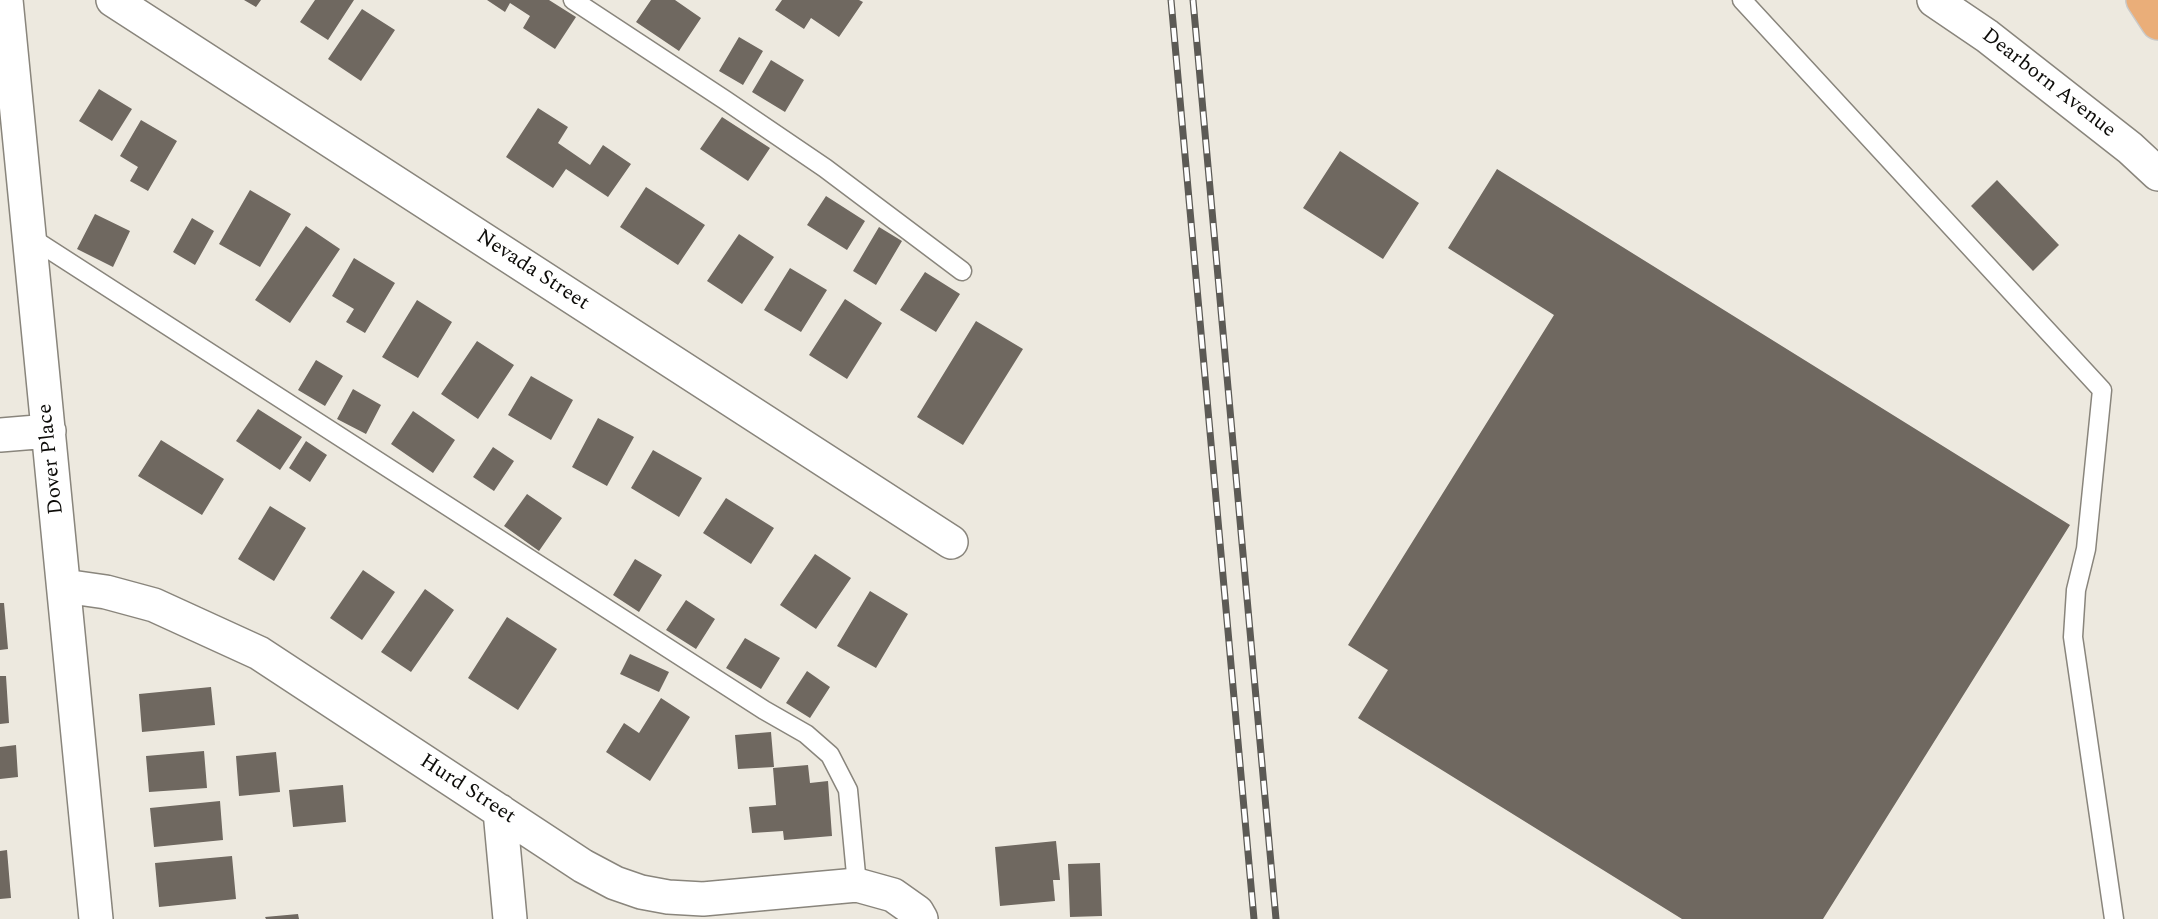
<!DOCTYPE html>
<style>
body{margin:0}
canvas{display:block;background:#ede9df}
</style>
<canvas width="2158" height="919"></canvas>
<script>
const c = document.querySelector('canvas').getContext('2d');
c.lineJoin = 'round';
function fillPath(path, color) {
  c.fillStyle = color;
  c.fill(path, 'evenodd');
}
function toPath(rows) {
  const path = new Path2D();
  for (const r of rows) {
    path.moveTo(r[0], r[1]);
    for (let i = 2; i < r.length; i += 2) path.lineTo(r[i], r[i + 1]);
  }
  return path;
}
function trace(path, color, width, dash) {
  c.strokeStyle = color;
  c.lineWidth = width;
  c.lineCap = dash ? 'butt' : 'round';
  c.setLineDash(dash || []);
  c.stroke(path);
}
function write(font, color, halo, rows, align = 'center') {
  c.font = font + ' Spectral,serif';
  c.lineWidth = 4.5;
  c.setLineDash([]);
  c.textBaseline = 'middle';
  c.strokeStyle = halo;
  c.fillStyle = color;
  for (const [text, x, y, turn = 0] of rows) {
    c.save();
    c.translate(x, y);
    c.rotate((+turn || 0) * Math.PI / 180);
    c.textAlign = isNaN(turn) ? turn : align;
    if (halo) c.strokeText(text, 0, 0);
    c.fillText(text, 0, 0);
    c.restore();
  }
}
const building = toPath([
 [244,0,261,0,256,7],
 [315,0,354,0,328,40,300,22],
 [487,0,549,0,576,17,555,49,523,28,530,16,510,3,505,12],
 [651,0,675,0,701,18,679,51,636,22],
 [782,0,859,0,863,2,839,37,811,18,804,29,775,10],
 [362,9,395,30,361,81,328,59],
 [739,37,763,51,743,85,719,71],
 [771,60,804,80,785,112,752,92],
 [99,89,132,109,112,141,79,121],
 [538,108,568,127,558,143,590,165,603,145,631,164,608,197,566,169,553,188,506,157],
 [722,117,770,148,748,181,700,149],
 [141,120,177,141,148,191,130,181,138,167,120,156],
 [1340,151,1419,203,1383,259,1303,208],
 [1497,169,2070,525,1823,919,1682,919,1358,718,1388,670,1348,645,1554,315,1448,248],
 [1997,180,2059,245,2033,271,1971,206],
 [646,187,705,225,678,265,620,227],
 [250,190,291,214,260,267,219,244],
 [826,196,865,221,847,250,807,225],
 [95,214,130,231,113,267,77,249],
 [192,218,214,231,195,265,173,252],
 [306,226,340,249,290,323,255,300],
 [879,227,902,241,876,285,853,271],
 [739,234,774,257,742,304,707,281],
 [354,258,395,283,365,333,346,322,354,309,332,296],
 [790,268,827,290,801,332,764,310],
 [925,272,960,294,936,332,900,310],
 [845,299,882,323,847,379,809,355],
 [417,300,452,322,418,378,382,357],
 [976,321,1023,349,963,445,917,417],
 [477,341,514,365,478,419,441,394],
 [316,360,343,376,325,406,298,390],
 [531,376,573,400,551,440,508,415],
 [353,389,381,405,366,434,337,419],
 [258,409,302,437,280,470,236,441],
 [413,411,455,440,433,473,391,444],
 [598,418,634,437,607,486,572,467],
 [161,440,224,479,202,515,138,476],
 [306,441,327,455,310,482,289,468],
 [493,447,514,461,494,491,473,477],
 [653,450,702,478,679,517,631,488],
 [527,494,562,518,539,551,504,526],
 [726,498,774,528,751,564,703,533],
 [270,506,306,528,274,581,238,559],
 [815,554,851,578,816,629,780,605],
 [635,559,662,575,639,612,613,595],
 [363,570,395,592,362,640,330,618],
 [425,589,454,610,411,672,381,652],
 [870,591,908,614,876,668,837,646],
 [686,600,715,619,696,649,666,630],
 [0,603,4,603,8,649,0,650],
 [507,617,557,649,518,710,468,678],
 [745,638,780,658,761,689,726,668],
 [630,654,669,672,659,692,620,674],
 [807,671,830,687,810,718,786,703],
 [0,676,6,676,9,723,0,724],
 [211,687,215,725,142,732,139,694],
 [661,698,690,717,650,781,606,752,624,723,639,733],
 [771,732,774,767,738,769,735,735],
 [16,745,18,777,0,779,0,747],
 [204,751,207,788,149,792,146,756],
 [276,752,280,792,239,796,236,756],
 [808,765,810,783,828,781,832,836,784,840,783,831,752,833,749,807,776,805,773,768],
 [343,785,346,822,293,827,289,790],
 [220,801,223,840,154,847,150,808],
 [1056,841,1060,880,1053,880,1055,901,1000,906,995,847],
 [7,850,11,898,0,899,0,851],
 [232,856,236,899,159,907,155,863],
 [1100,863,1102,916,1070,917,1068,864],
 [298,914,299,919,266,919,265,917]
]);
const lane = toPath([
 [573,0,725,100,825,168,962,271],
 [1742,0,2102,390,2086,549,2076,590,2073,637,2114,919],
 [30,237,764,710,806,734,830,755,848,790,857,885]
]);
const street = toPath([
 [6,0,96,919],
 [113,0,951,542],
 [1934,0,1987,36,2130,148,2158,174],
 [0,435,49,431],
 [64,586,106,592,154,605,259,653,583,866,615,883,641,892,668,897,703,899,857,885,893,895,917,912,921,919],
 [500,811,510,919]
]);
const highway = toPath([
 [2143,0,2158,23]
]);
const rail = toPath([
 [1171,0,1254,919],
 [1193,0,1276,919]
]);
const streetNames = [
 ["Dearborn Avenue",2048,84,38],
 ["Nevada Street",532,271,33],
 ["Dover Place",52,459,-96],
 ["Hurd Street",467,790,33]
];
fillPath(building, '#6f6860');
trace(lane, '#89857c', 21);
trace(street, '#89857c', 36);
trace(highway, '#cacac9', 36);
trace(lane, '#fff', 18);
trace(street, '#fff', 33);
trace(highway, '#eaae79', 33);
trace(rail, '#5c5a55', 7);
trace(rail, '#fff', 4.5, [14]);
write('21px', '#0d0c09', '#fff', streetNames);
</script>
